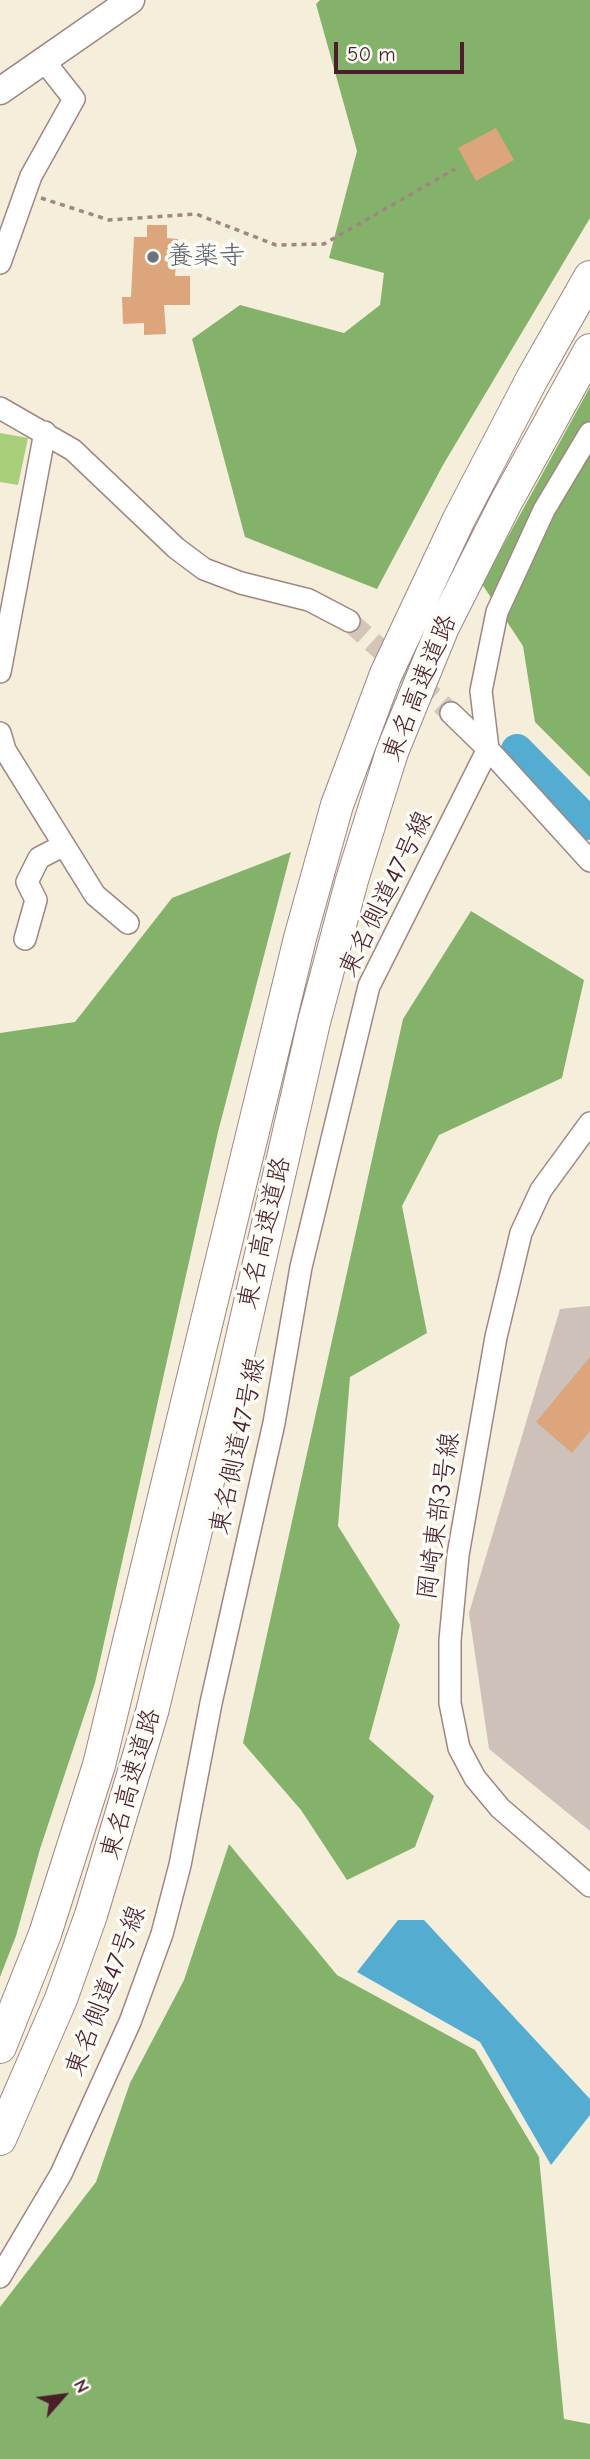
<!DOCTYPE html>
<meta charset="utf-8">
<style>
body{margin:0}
#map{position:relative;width:590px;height:2459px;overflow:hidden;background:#f5eedb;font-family:"Comic Neue",sans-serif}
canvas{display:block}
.north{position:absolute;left:28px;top:2361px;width:70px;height:70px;-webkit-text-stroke:5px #fdfcf7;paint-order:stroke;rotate:62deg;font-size:19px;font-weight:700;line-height:28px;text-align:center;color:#4a1f2b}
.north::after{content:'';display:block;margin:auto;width:24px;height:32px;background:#4a1f2b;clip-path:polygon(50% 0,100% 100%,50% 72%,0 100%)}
.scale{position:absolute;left:334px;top:42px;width:130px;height:32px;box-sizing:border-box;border:4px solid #4a1f2b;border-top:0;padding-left:9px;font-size:21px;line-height:24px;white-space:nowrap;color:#4a1f2b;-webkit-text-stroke:5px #fdfcf7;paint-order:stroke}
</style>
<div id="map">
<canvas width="590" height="2459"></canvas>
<div class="north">N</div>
<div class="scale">50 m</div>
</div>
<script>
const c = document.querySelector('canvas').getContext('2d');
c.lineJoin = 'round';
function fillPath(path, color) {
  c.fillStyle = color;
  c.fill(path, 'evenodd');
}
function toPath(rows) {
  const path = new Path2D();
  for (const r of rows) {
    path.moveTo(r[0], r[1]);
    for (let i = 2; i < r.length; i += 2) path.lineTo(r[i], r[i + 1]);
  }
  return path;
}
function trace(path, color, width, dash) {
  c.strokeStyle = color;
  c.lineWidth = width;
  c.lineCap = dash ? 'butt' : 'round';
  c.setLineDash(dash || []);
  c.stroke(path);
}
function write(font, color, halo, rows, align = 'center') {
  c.font = font + ' "Comic Neue","Klee One",sans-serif';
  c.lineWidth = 7;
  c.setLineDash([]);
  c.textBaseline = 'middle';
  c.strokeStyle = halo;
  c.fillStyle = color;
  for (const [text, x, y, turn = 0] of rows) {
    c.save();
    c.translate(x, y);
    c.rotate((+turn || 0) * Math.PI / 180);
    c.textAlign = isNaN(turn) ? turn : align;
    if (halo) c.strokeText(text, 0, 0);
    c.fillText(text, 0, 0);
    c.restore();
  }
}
const industrial = toPath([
 [590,1306,590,1831,489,1749,469,1613,560,1309]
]);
const green = toPath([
 [0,433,28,438,18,485,0,482]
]);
const forest = toPath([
 [320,0,590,0,590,218,443,465,377,589,245,537,192,339,240,305,344,333,380,305,384,273,329,258,357,151,316,4],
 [590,387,590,777,535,722,523,646,482,584],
 [291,852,218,1132,95,1683,40,1849,16,1936,0,1977,0,1033,75,1022,172,898],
 [471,911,584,980,562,1078,439,1135,402,1206,427,1333,350,1377,338,1526,400,1625,369,1739,434,1796,415,1847,347,1880,301,1810,243,1743,403,1019],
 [229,1844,337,1975,475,2050,539,2157,564,2419,590,2424,590,2459,0,2459,0,2307,96,2182,130,2083,184,1980]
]);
const water = toPath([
 [398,1920,424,1920,590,2099,590,2115,551,2165,480,2042,357,1972]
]);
const river = toPath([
 [517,750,590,824]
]);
const building = toPath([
 [496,128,514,160,476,181,458,148],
 [147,225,167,225,167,238,178,239,175,276,190,276,190,305,164,305,166,334,144,335,144,323,123,324,122,297,131,297,134,237,147,237],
 [590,1357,590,1431,572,1453,536,1422]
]);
const minorTunnel = toPath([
 [349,621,451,713]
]);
const path = toPath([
 [41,198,109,220,196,214,276,245,324,244,455,169]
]);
const minor = toPath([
 [0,263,31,176,74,99,44,61],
 [0,408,73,450,176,548,204,569,241,583,309,600,349,621],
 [0,672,45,432],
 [451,713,488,749,590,861],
 [0,733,5,750,95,895,128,923],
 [25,939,36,900,27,882,39,858,64,845],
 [590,1123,541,1190,521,1233,496,1337,458,1555,450,1640,450,1703,459,1748,475,1778,500,1808,590,1886],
 [0,2277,61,2174,130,2022,162,1934,180,1865,211,1703,274,1423,301,1267,369,986,488,749,481,691,497,612,544,510,590,433]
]);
const major = toPath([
 [0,91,131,0]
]);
const highway = toPath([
 [0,2047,45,1934,99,1765,300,938,337,805,386,674,459,519,532,379,590,277],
 [0,2139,61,1999,91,1915,152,1712,231,1386,314,1022,352,880,392,752,443,627,506,502,590,350]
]);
const markers = [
 [153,257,7,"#6b7280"]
];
const worshipNames = [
 ["養薬寺",167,257]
];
const streetNames = [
 ["東名高速道路",420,688,-68],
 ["東名側道47号線",386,894,-64],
 ["東名高速道路",265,1233,-77],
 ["東名側道47号線",238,1446,-78],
 ["岡崎東部3号線",439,1516,-82],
 ["東名高速道路",131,1784,-74],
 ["東名側道47号線",106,1991,-69]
];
fillPath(industrial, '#cec1ba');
fillPath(green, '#a7cf7a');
fillPath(forest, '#85b26a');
fillPath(water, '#55acd1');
trace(river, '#55acd1', 32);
fillPath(building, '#dda57c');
trace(minorTunnel, '#d3c5b8', 21, [21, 10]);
trace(minor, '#a08683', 24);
trace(major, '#a08683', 29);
trace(highway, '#a08683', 34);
trace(path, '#a08683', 3.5, [5, 5]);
trace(minor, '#fff', 21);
trace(major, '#fff', 26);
trace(highway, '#fff', 32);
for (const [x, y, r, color] of markers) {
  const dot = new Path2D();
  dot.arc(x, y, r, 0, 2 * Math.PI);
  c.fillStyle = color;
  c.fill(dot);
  trace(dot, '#fdfcf7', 2.5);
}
write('26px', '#5b616d', '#fdfcf7', worshipNames, 'left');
write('26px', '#4a1f2b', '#fdfcf7', streetNames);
</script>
